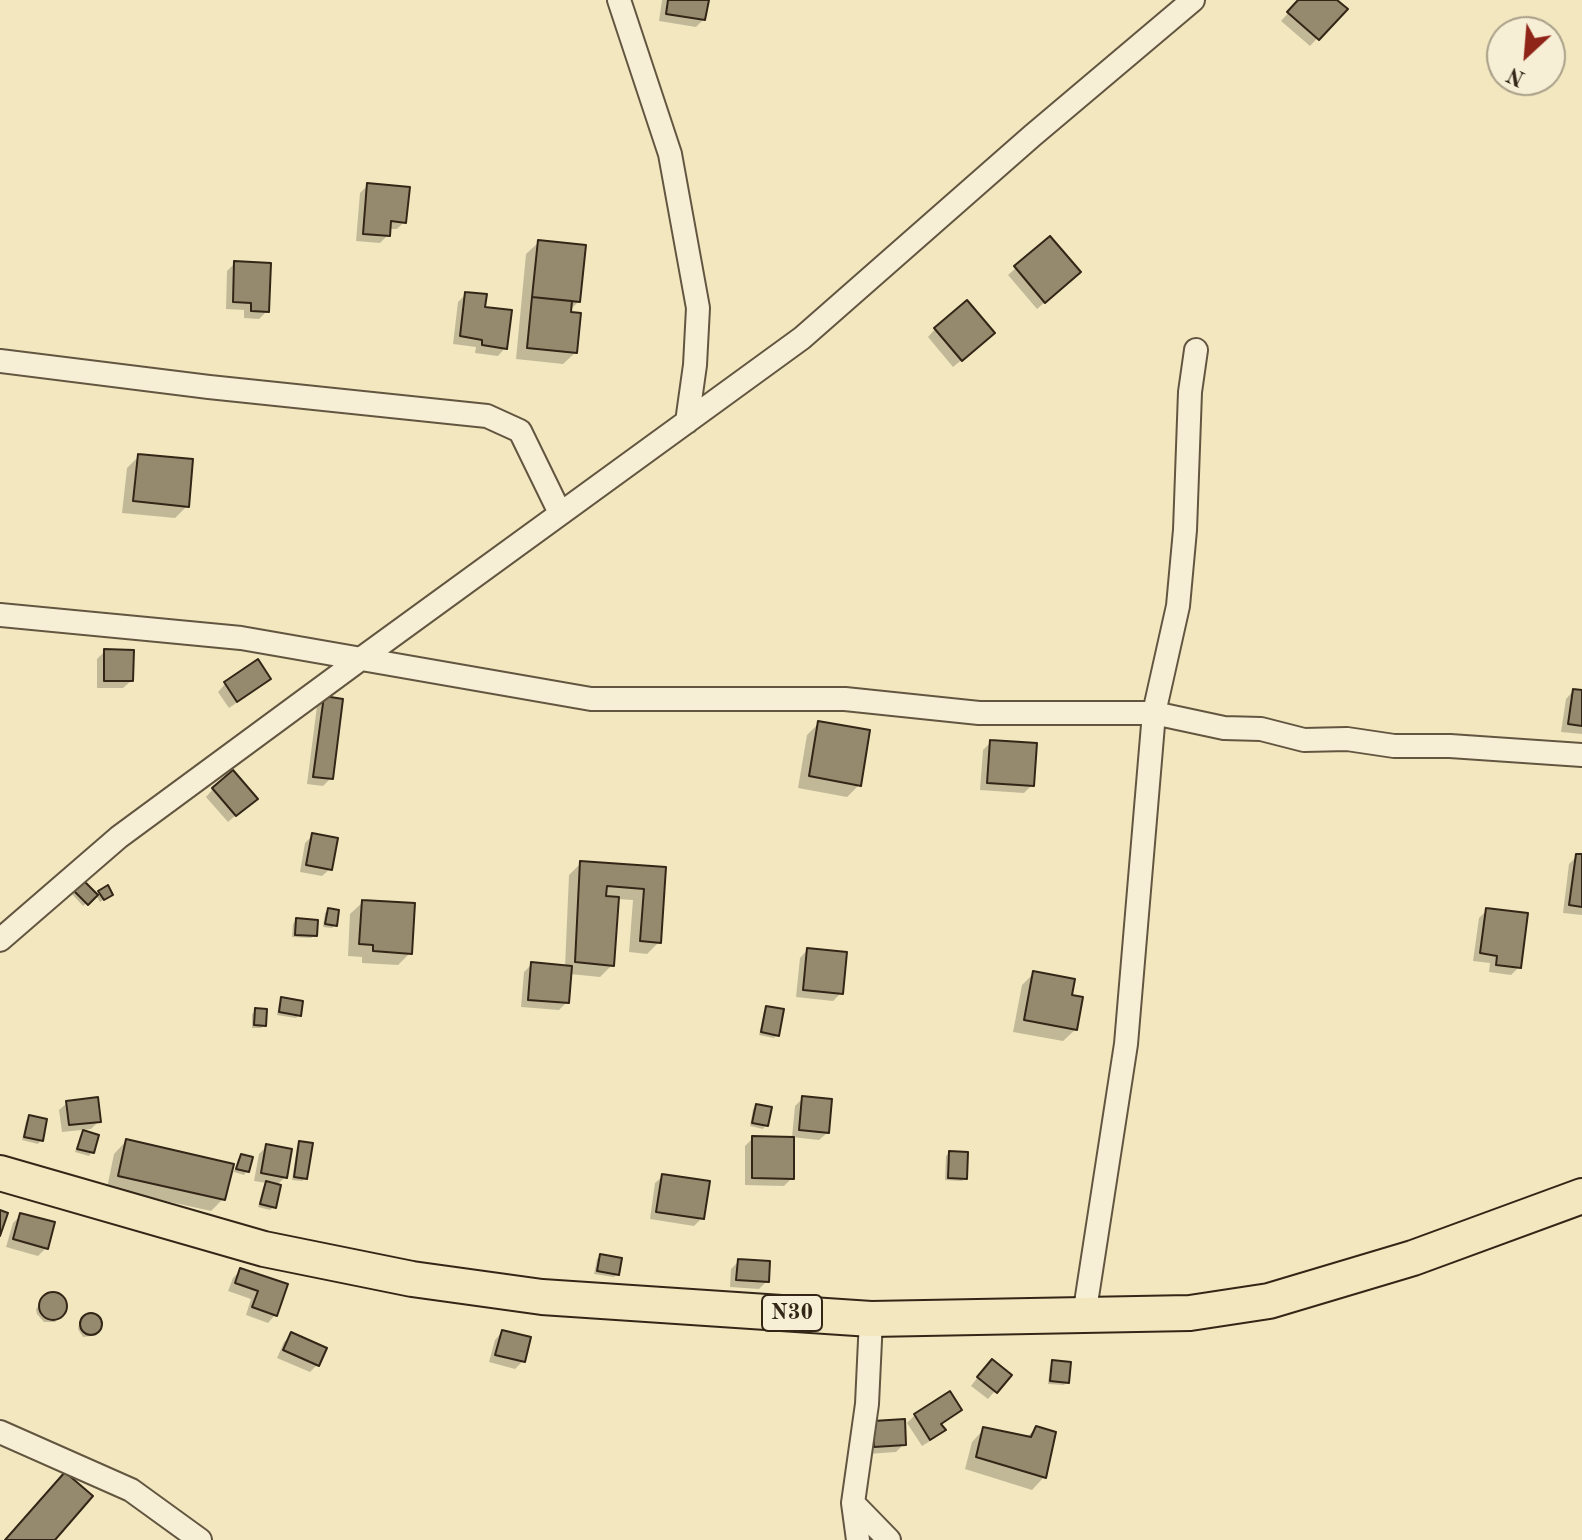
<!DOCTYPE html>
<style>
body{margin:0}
#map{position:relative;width:1582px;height:1540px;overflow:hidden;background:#f2e7bf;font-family:"Old Standard TT",serif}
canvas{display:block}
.north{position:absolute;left:1486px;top:16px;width:80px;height:80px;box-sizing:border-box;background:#f7efd5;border:2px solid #a99f89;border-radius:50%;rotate:206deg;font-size:22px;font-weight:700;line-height:32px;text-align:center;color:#332617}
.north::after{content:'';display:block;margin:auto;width:28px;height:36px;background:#8f2418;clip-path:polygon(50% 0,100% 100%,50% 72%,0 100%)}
</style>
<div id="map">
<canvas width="1582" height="1540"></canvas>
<div class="north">N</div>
</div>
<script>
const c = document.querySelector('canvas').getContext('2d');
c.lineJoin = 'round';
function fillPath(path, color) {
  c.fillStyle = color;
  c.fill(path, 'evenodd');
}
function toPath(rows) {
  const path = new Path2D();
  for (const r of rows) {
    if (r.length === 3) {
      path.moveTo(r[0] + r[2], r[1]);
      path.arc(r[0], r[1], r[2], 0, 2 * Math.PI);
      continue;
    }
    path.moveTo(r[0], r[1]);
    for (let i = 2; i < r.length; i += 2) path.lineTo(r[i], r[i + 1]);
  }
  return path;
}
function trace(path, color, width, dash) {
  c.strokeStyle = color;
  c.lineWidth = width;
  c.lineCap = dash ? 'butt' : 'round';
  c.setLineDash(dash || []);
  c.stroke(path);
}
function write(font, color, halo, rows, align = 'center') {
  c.font = font + ' "Old Standard TT",serif';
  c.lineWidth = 6;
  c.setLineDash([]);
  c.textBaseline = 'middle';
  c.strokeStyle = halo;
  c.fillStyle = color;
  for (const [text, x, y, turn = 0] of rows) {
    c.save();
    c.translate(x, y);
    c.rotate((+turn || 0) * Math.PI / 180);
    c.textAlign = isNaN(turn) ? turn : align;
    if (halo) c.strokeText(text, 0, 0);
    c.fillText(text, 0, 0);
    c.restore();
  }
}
const shadow = toPath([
 [662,0,707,0,704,19,696,27,659,21],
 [1300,0,1334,0,1345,9,1310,46,1281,21],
 [368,185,404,222,397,229,389,229,388,235,380,243,356,241,360,193],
 [539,242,578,302,569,311,576,352,563,364,516,359,526,254],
 [235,263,267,311,259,319,244,318,244,310,226,309,227,271],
 [1016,268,1071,280,1037,309,1008,275],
 [466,294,483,309,505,348,498,356,475,353,476,347,453,344,458,302],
 [935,329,985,341,953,367,928,337],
 [139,456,187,506,175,518,122,513,127,468],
 [105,651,131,681,123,688,97,688,97,659],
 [257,662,268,679,261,686,229,708,218,692,225,684],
 [1573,691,1582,692,1582,734,1561,732,1566,699],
 [325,698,331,778,323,786,307,784,317,706],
 [819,723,859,785,847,797,798,788,807,735],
 [991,742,1032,785,1024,793,980,790,983,750],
 [213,789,247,806,228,822,206,797],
 [313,835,330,869,322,876,300,872,305,843],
 [1577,856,1582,856,1582,915,1563,913,1569,864],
 [581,863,664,869,659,942,647,954,629,952,633,900,617,899,612,965,600,977,570,974,567,1002,559,1010,521,1007,524,972,532,964,565,967,569,875],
 [83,883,95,895,83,906,72,894],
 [99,892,108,897,100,902,96,895],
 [363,902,410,953,398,965,362,963,362,957,348,956,350,914],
 [328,910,335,925,332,928,323,927,325,913],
 [1487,910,1519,967,1511,975,1489,972,1490,963,1473,961,1479,918],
 [296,920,315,935,311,938,292,937,293,924],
 [807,950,841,993,833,1001,796,997,800,958],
 [1034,973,1070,997,1076,1029,1063,1041,1013,1032,1022,985],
 [282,1000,299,1015,296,1018,277,1015,279,1003],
 [767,1008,777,1035,774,1038,759,1035,764,1011],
 [256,1010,264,1025,261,1028,252,1028,252,1014],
 [803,1098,827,1133,819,1140,792,1137,795,1106],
 [67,1103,99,1121,91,1129,62,1132,59,1110],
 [756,1106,766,1125,763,1129,750,1126,753,1109],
 [29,1118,41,1140,38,1144,22,1140,26,1121],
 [83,1133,92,1152,89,1156,75,1152,80,1136],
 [753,1138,792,1178,784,1186,745,1185,745,1146],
 [126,1141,223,1199,211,1211,107,1188,114,1154],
 [300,1143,306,1178,302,1181,292,1180,297,1147],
 [266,1147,285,1177,276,1186,274,1207,270,1210,258,1207,263,1187,267,1183,254,1181,259,1154],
 [949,1153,965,1178,962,1181,945,1180,946,1156],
 [241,1156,247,1171,244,1175,234,1172,238,1159],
 [663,1176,702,1218,694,1226,650,1219,655,1183],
 [21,1215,46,1248,38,1256,6,1247,13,1223],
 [601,1256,617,1274,614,1277,594,1274,597,1259],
 [739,1261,767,1281,759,1289,730,1287,731,1269],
 [241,1270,285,1286,275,1315,268,1323,246,1315,251,1299,228,1291,233,1278],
 [52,1294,63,1298,66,1308,64,1313,55,1322,44,1322,37,1314,36,1309,47,1295],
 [90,1314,99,1319,100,1328,92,1336,83,1337,78,1329,79,1324,86,1316],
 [502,1332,523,1361,515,1369,489,1362,495,1340],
 [292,1335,317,1365,310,1372,277,1358,284,1342],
 [1053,1362,1067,1382,1064,1385,1048,1384,1050,1366],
 [984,1369,1009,1375,988,1399,971,1386],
 [960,1410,940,1426,943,1430,935,1438,922,1446,907,1423,915,1415],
 [1036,1428,1044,1477,1032,1490,965,1469,972,1442,984,1429,1026,1438],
 [866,1430,904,1444,896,1452,867,1454]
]);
const building = toPath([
 [668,0,709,0,705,20,666,14,668,0],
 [1298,0,1337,0,1348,9,1319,40,1287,12,1298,0],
 [367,183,410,187,406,223,391,221,390,236,363,234,367,183],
 [1050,236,1081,272,1045,303,1014,266,1050,236],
 [538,240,586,245,580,302,532,297,538,240],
 [234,261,271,263,269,312,251,311,251,303,233,302,234,261],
 [465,292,487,294,485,307,512,310,507,349,482,345,482,340,460,336,465,292],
 [532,297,572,301,571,312,581,313,577,353,527,348,532,297],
 [967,300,995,333,962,361,934,328,967,300],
 [138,454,193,459,189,507,133,501,138,454],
 [104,649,134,650,133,681,104,681,104,649],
 [258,659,271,679,237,702,224,682,258,659],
 [1573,689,1582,690,1582,726,1568,724,1573,689],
 [324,696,343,699,333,779,313,777,324,696],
 [818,721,870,730,861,786,809,776,818,721],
 [990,740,1037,743,1034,786,987,783,990,740],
 [233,770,258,799,236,816,212,788,233,770],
 [312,833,338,838,332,870,306,865,312,833],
 [1576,854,1582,854,1582,907,1569,905,1576,854],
 [580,861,666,867,661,943,640,941,644,889,607,886,606,896,619,897,614,966,575,962,580,861],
 [83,880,98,895,88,905,73,890,83,880],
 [108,885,113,895,104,900,98,891,108,885],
 [362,900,415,903,412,954,373,951,373,945,359,944,362,900],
 [328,908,339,910,337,926,325,924,328,908],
 [1486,908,1528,913,1521,968,1496,965,1497,956,1480,953,1486,908],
 [296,918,318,920,317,936,295,935,296,918],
 [807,948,847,952,843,994,803,990,807,948],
 [531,962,572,966,569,1003,528,1000,531,962],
 [1033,971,1075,979,1072,995,1083,997,1077,1030,1024,1020,1033,971],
 [281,997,303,1001,301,1016,279,1012,281,997],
 [766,1006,784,1009,779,1036,761,1032,766,1006],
 [255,1008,267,1009,266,1026,254,1025,255,1008],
 [802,1096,832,1099,829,1133,799,1130,802,1096],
 [98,1097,101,1122,69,1125,66,1101,98,1097],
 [756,1104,772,1107,768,1126,752,1123,756,1104],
 [29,1115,47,1119,43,1141,24,1137,29,1115],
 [83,1130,99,1135,94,1153,77,1149,83,1130],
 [752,1136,794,1137,794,1179,752,1178,752,1136],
 [126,1139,234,1164,225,1200,118,1176,126,1139],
 [299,1141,313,1143,307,1179,294,1177,299,1141],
 [266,1144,292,1149,287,1178,261,1173,266,1144],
 [949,1151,968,1152,967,1179,948,1178,949,1151],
 [241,1154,253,1157,249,1172,236,1169,241,1154],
 [662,1174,710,1181,704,1219,656,1212,662,1174],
 [266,1181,281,1185,276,1208,260,1204,266,1181],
 [0,1210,8,1213,0,1236,0,1210],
 [20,1213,55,1222,48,1249,13,1239,20,1213],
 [600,1254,622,1258,619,1275,597,1271,600,1254],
 [738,1259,770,1261,769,1282,736,1280,738,1259],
 [240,1268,288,1284,277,1316,252,1307,258,1291,235,1283,240,1268],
 [53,1306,14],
 [91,1324,11],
 [502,1330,531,1337,525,1362,495,1355,502,1330],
 [291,1332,327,1348,319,1366,283,1350,291,1332],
 [992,1359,1012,1375,997,1393,977,1377,992,1359],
 [1052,1360,1071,1362,1069,1383,1050,1381,1052,1360],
 [950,1391,962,1410,941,1424,946,1430,930,1440,914,1414,950,1391],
 [905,1419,906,1445,874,1447,873,1421,905,1419],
 [1036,1426,1056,1432,1046,1478,976,1457,983,1427,1031,1437,1036,1426],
 [65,1472,93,1496,55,1540,5,1540,65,1472]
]);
const street = toPath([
 [619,0,670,154,698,308,695,365,687,422],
 [0,361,209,387,487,416,520,431,560,513],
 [0,615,241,638,591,699,845,699,979,713,1154,713,1224,728,1261,729,1304,740,1347,739,1394,746,1450,746,1582,755],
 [0,940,119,837,362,658,802,338,1032,136,1193,0],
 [1084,1316,1126,1044,1154,713,1178,606,1185,530,1190,392,1196,350],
 [0,1432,131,1490,200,1540],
 [853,1503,889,1540],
 [858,1540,853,1503,867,1404,871,1319]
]);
const primary = toPath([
 [0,1173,264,1249,412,1279,542,1297,871,1319,1190,1313,1269,1301,1413,1258,1582,1196]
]);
const shields = [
 [792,1313,60]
];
const shieldNames = [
 ["N30",792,1313]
];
fillPath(shadow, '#0003');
fillPath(building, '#968a6e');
trace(building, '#332617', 2);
trace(street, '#635641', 26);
trace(primary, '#332617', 38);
trace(street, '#f7efd5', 22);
trace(primary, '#f2e7bf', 34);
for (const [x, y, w] of shields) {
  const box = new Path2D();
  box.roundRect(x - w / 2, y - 18, w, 36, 6);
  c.fillStyle = '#f7efd5';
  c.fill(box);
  trace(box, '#332617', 2);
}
write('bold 22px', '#332617', null, shieldNames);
</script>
